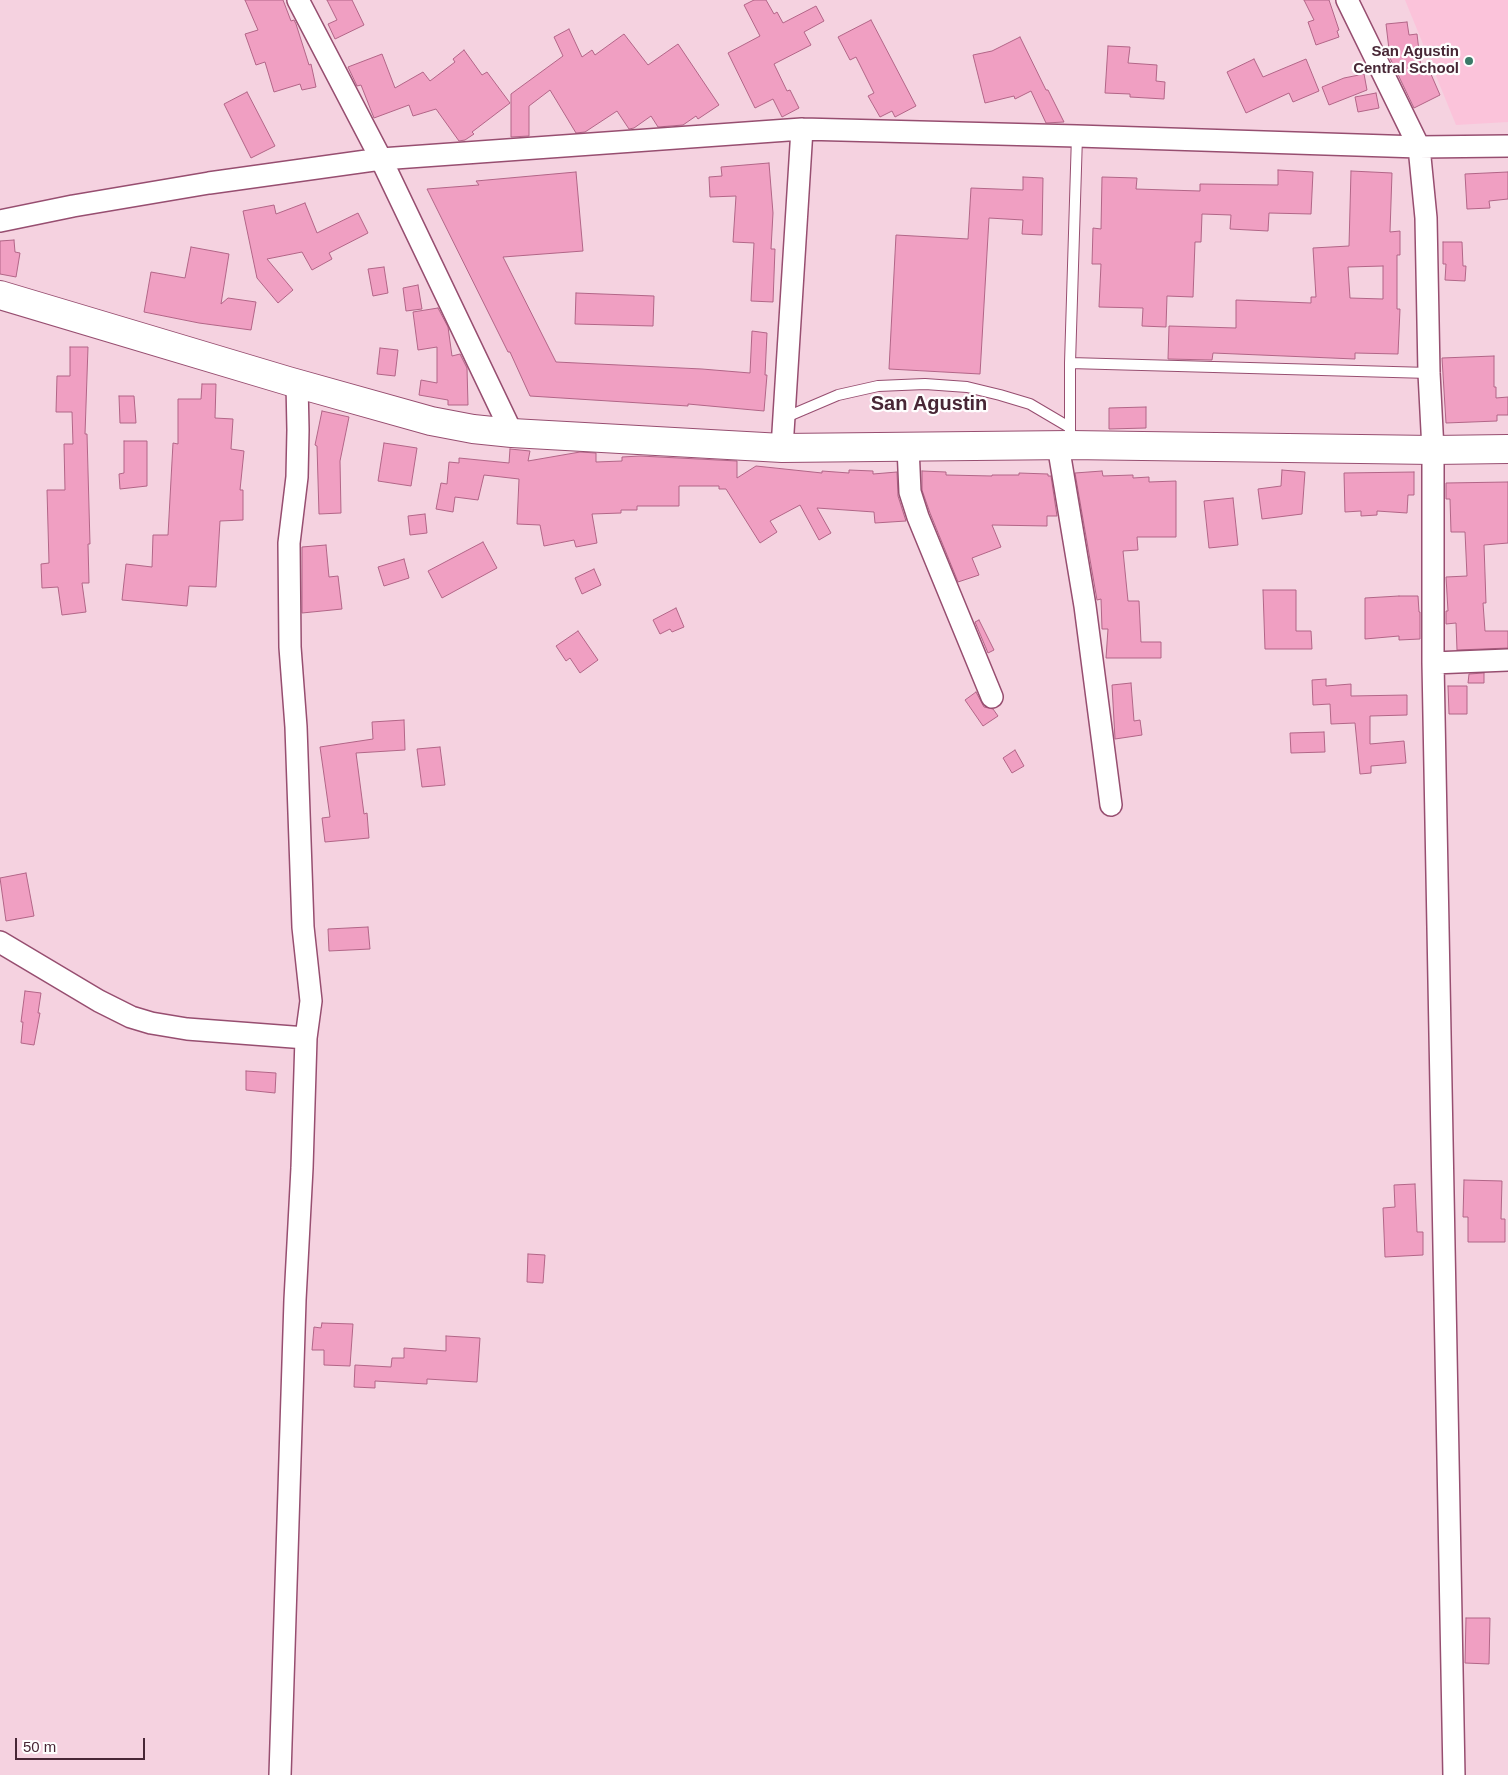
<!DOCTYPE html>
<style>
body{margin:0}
#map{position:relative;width:1508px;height:1775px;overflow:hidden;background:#f5d2e0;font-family:Arial,sans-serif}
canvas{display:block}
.scale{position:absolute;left:15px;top:1738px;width:130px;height:22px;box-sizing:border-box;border:2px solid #482736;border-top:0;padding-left:6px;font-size:15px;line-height:18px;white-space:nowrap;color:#482736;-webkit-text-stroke:4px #fefefe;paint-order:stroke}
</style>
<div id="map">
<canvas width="1508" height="1775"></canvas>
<div class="scale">50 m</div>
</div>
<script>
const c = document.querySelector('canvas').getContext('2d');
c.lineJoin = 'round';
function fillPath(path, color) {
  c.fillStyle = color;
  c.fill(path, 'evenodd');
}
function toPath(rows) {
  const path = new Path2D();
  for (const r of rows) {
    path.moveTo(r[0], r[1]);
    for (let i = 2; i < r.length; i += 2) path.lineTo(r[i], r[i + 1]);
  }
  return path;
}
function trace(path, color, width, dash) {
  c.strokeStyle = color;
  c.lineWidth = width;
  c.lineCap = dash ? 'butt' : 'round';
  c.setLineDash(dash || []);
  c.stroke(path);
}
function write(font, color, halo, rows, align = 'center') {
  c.font = font + ' Arial,sans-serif';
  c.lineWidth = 4.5;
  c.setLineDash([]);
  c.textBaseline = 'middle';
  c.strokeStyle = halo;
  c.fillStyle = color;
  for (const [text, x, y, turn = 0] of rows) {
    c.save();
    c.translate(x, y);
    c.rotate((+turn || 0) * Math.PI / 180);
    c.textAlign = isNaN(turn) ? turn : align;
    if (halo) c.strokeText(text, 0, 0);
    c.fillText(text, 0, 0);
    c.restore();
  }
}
const built = toPath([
 [1405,0,1508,0,1508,122,1456,125]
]);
const building = toPath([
 [245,0,283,0,291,21,294,20,296,24,309,65,311,64,316,87,302,90,300,84,274,92,265,62,256,65,245,34,258,30,245,0],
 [327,0,352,0,364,25,335,39,328,24,337,20,327,0],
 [754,0,766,0,774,14,777,12,783,23,816,6,824,21,804,32,811,45,774,64,787,91,790,90,799,108,782,117,773,99,755,108,728,53,760,36,744,5,754,0],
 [1304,0,1329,0,1339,30,1337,31,1339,37,1316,45,1308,22,1314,20,1304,0],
 [871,20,916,106,895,117,892,111,880,117,868,96,874,93,856,57,850,60,838,37,871,20],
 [1407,22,1409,35,1417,34,1421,68,1427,65,1440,95,1414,108,1390,58,1386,24,1407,22],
 [569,29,582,57,592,50,595,55,624,34,648,65,678,44,719,105,698,119,696,116,683,125,658,127,651,116,634,128,629,129,617,111,585,132,576,133,550,90,529,106,529,136,511,137,511,94,563,56,554,37,569,29],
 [1020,37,1046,90,1048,90,1064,122,1046,123,1031,91,1015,99,1014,96,985,103,973,55,992,51,1020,37],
 [1108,46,1130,47,1128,63,1157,65,1156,81,1165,82,1164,99,1130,97,1130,94,1105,93,1108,46],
 [464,50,482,75,487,72,510,103,472,132,474,134,465,140,459,141,436,109,413,116,409,105,374,118,361,85,357,86,348,67,382,54,395,88,423,72,430,81,455,62,453,59,464,50],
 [1254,59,1263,77,1306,59,1319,91,1293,102,1289,93,1246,113,1227,72,1254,59],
 [1364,74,1367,90,1329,105,1322,87,1344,78,1364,74],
 [247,92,275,146,251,158,224,104,247,92],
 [1376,93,1379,108,1358,112,1355,97,1376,93],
 [769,163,773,213,771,249,775,249,773,302,751,301,754,243,733,242,736,196,710,197,709,177,722,176,721,167,769,163],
 [1278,170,1313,172,1311,214,1269,213,1268,231,1230,229,1231,215,1202,214,1201,242,1195,242,1193,297,1167,296,1166,327,1142,326,1143,308,1099,307,1101,264,1092,264,1093,228,1101,229,1102,177,1137,178,1136,189,1200,191,1200,184,1278,185,1278,170],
 [1351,171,1392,173,1390,232,1400,231,1400,255,1397,255,1397,309,1400,309,1398,354,1355,353,1355,359,1213,353,1212,360,1168,359,1169,326,1236,328,1236,300,1311,303,1311,297,1316,297,1313,248,1349,246,1351,171],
 [1383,266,1383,299,1350,298,1348,267,1383,266],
 [576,172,583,251,503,257,556,362,702,369,750,373,752,331,767,333,765,375,767,375,764,411,688,404,688,406,530,396,510,352,508,352,427,189,479,185,476,181,576,172],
 [1508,172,1508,199,1489,201,1490,208,1467,209,1465,174,1508,172],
 [1023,177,1043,178,1042,235,1022,234,1023,220,989,218,980,374,889,369,896,235,968,239,971,188,1023,190,1023,177],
 [305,203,317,233,358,213,368,233,329,253,332,259,312,270,302,252,267,259,293,290,278,303,257,278,243,211,274,205,276,214,305,203],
 [14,240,15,252,20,253,16,277,0,274,0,241,14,240],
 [1443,242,1462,242,1463,266,1466,266,1465,281,1445,280,1446,264,1443,264,1443,242],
 [191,247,229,254,221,304,228,298,256,302,251,330,199,323,144,312,151,272,185,278,191,247],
 [384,267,388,293,373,296,368,269,384,267],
 [418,285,422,309,406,311,403,288,418,285],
 [576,293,654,296,653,326,575,324,576,293],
 [438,308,448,327,452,356,460,354,467,368,468,405,448,405,448,400,419,395,421,380,437,383,437,347,418,350,413,312,438,308],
 [70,347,88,347,85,434,87,434,90,544,88,544,89,583,82,583,86,612,62,615,58,587,42,588,41,564,49,563,47,490,65,490,64,444,73,444,72,412,56,412,57,376,70,376,70,347],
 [380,348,398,350,395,376,377,374,380,348],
 [1494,356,1494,387,1496,387,1496,398,1508,397,1508,415,1497,415,1497,421,1446,423,1442,358,1494,356],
 [202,384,216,384,215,418,233,419,231,449,244,451,240,490,243,490,243,520,220,521,216,587,189,586,187,606,122,600,126,564,152,567,153,535,168,535,173,443,178,444,178,399,201,399,202,384],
 [119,396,134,396,136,423,120,423,119,396],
 [1146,407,1146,428,1109,429,1109,408,1146,407],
 [322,411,349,417,340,461,341,513,319,514,317,446,315,445,322,411],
 [124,441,147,441,147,486,120,489,119,474,124,473,124,441],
 [384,443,417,448,411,486,378,481,384,443],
 [510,449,530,451,528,461,580,452,596,453,596,462,622,461,622,457,640,456,737,461,737,478,756,466,822,473,822,471,849,473,849,470,873,471,873,474,897,472,898,496,906,521,875,523,874,512,817,508,831,533,819,540,800,505,770,521,777,532,760,543,726,489,719,489,719,486,679,486,679,506,637,506,637,510,621,510,621,513,592,514,597,543,576,547,574,540,544,546,540,525,517,524,519,479,484,475,478,500,455,497,453,512,436,509,441,483,447,484,449,462,459,463,459,458,509,463,510,449],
 [1282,470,1305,472,1302,514,1262,519,1258,489,1281,486,1282,470],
 [922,471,946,472,946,475,992,476,992,475,1019,475,1019,473,1048,474,1048,476,1051,476,1057,516,1047,516,1047,526,992,525,1001,547,972,558,979,575,958,582,930,513,922,490,922,471],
 [1102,471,1103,476,1133,475,1133,478,1149,477,1149,482,1176,481,1176,537,1137,537,1138,550,1123,551,1128,601,1139,601,1141,642,1161,642,1161,658,1106,658,1108,629,1102,629,1101,599,1097,600,1075,473,1102,471],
 [1414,472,1414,495,1408,495,1407,513,1377,511,1377,515,1361,516,1361,511,1345,512,1344,473,1414,472],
 [1508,482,1508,543,1484,545,1486,603,1483,603,1485,631,1508,631,1508,648,1457,650,1456,623,1446,624,1446,611,1448,611,1446,577,1467,576,1465,532,1451,532,1450,499,1446,499,1446,483,1508,482],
 [1233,498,1238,545,1209,548,1204,501,1233,498],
 [425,514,427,533,410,535,408,516,425,514],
 [483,542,497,568,442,598,428,571,483,542],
 [326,545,329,577,338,576,342,609,302,613,302,547,326,545],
 [404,559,409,578,384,586,378,567,404,559],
 [594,569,601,585,582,594,575,578,594,569],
 [1263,590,1296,590,1296,631,1311,631,1312,649,1265,649,1263,590],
 [1399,596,1418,596,1419,612,1420,612,1420,639,1399,640,1399,636,1365,639,1365,598,1399,596],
 [676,608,684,627,672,632,670,629,660,634,653,620,676,608],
 [979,620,994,650,988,653,975,622,979,620],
 [578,631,598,660,580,673,570,658,566,661,556,646,578,631],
 [1484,673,1484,683,1468,683,1469,674,1484,673],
 [1326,679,1326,686,1351,684,1351,696,1407,695,1407,715,1370,716,1370,744,1404,741,1406,763,1371,766,1371,773,1360,774,1355,723,1331,724,1330,704,1313,705,1312,680,1326,679],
 [1131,683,1134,721,1140,720,1142,735,1115,739,1112,685,1131,683],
 [1448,686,1467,686,1467,714,1449,714,1448,686],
 [976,692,984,707,993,709,998,716,983,726,965,700,976,692],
 [404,720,405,750,356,753,364,814,367,813,369,838,325,842,322,818,330,817,320,747,373,739,372,722,404,720],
 [1324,732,1325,752,1291,753,1290,733,1324,732],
 [440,747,445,785,422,787,417,749,440,747],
 [1015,750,1024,766,1012,773,1003,758,1015,750],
 [26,873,34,916,6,921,0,878,26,873],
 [368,927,370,949,329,951,328,929,368,927],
 [25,991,41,993,38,1013,40,1013,34,1045,21,1043,23,1022,21,1022,25,991],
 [246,1071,276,1073,275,1093,246,1090,246,1071],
 [1464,1180,1502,1181,1501,1219,1505,1219,1505,1242,1468,1242,1468,1217,1463,1217,1464,1180],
 [1415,1184,1417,1232,1423,1232,1423,1255,1385,1257,1383,1208,1395,1207,1394,1185,1415,1184],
 [528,1254,545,1255,543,1283,527,1282,528,1254],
 [322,1323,353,1324,350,1366,324,1365,324,1350,312,1350,314,1327,321,1328,322,1323],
 [446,1336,480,1338,477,1382,427,1379,427,1384,375,1381,375,1388,354,1387,355,1365,391,1367,392,1358,404,1358,404,1348,446,1351,446,1336],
 [1466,1618,1490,1618,1489,1664,1465,1663,1466,1618]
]);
const lane = toPath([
 [1070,363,1429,373],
 [784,418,838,395,878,386,925,384,967,387,1000,395,1030,404,1069,427],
 [1070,444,1070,363,1077,136]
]);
const street = toPath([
 [298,0,381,159,512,433],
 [1347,0,1419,147,1426,218,1429,373,1433,450,1433,663,1454,1775],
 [0,221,73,206,209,183,381,159,802,129,1077,136,1419,147,1508,146],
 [1058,445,1085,606,1111,805],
 [908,447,910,492,918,517,992,697],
 [782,448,802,129],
 [1433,663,1508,660],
 [0,942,99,1001,131,1017,151,1023,187,1029,306,1038],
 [280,1775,295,1300,302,1168,306,1038,311,1001,303,927,296,727,290,647,289,543,297,477,298,430,297,383]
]);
const secondary = toPath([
 [0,295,288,381,431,421,473,429,512,433,782,448,1070,445,1433,450,1508,449]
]);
const markers = [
 [1469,61,5,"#3b7a68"]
];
const poiNames = [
 ["San Agustin",1459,52],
 ["Central School",1459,69]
];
const districtNames = [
 ["San Agustin",929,404]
];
fillPath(built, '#fbc3da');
fillPath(building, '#f09fc2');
trace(building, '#b26587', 1);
trace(lane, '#974e70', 12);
trace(street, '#974e70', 24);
trace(secondary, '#974e70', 30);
trace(lane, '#fff', 10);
trace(street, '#fff', 21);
trace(secondary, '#fff', 28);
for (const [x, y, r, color] of markers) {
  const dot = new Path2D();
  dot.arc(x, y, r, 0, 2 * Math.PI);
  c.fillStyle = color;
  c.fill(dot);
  trace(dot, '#fefefe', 2);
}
write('bold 15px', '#482736', '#fefefe', poiNames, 'right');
write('bold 20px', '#482736', '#fefefe', districtNames);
</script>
